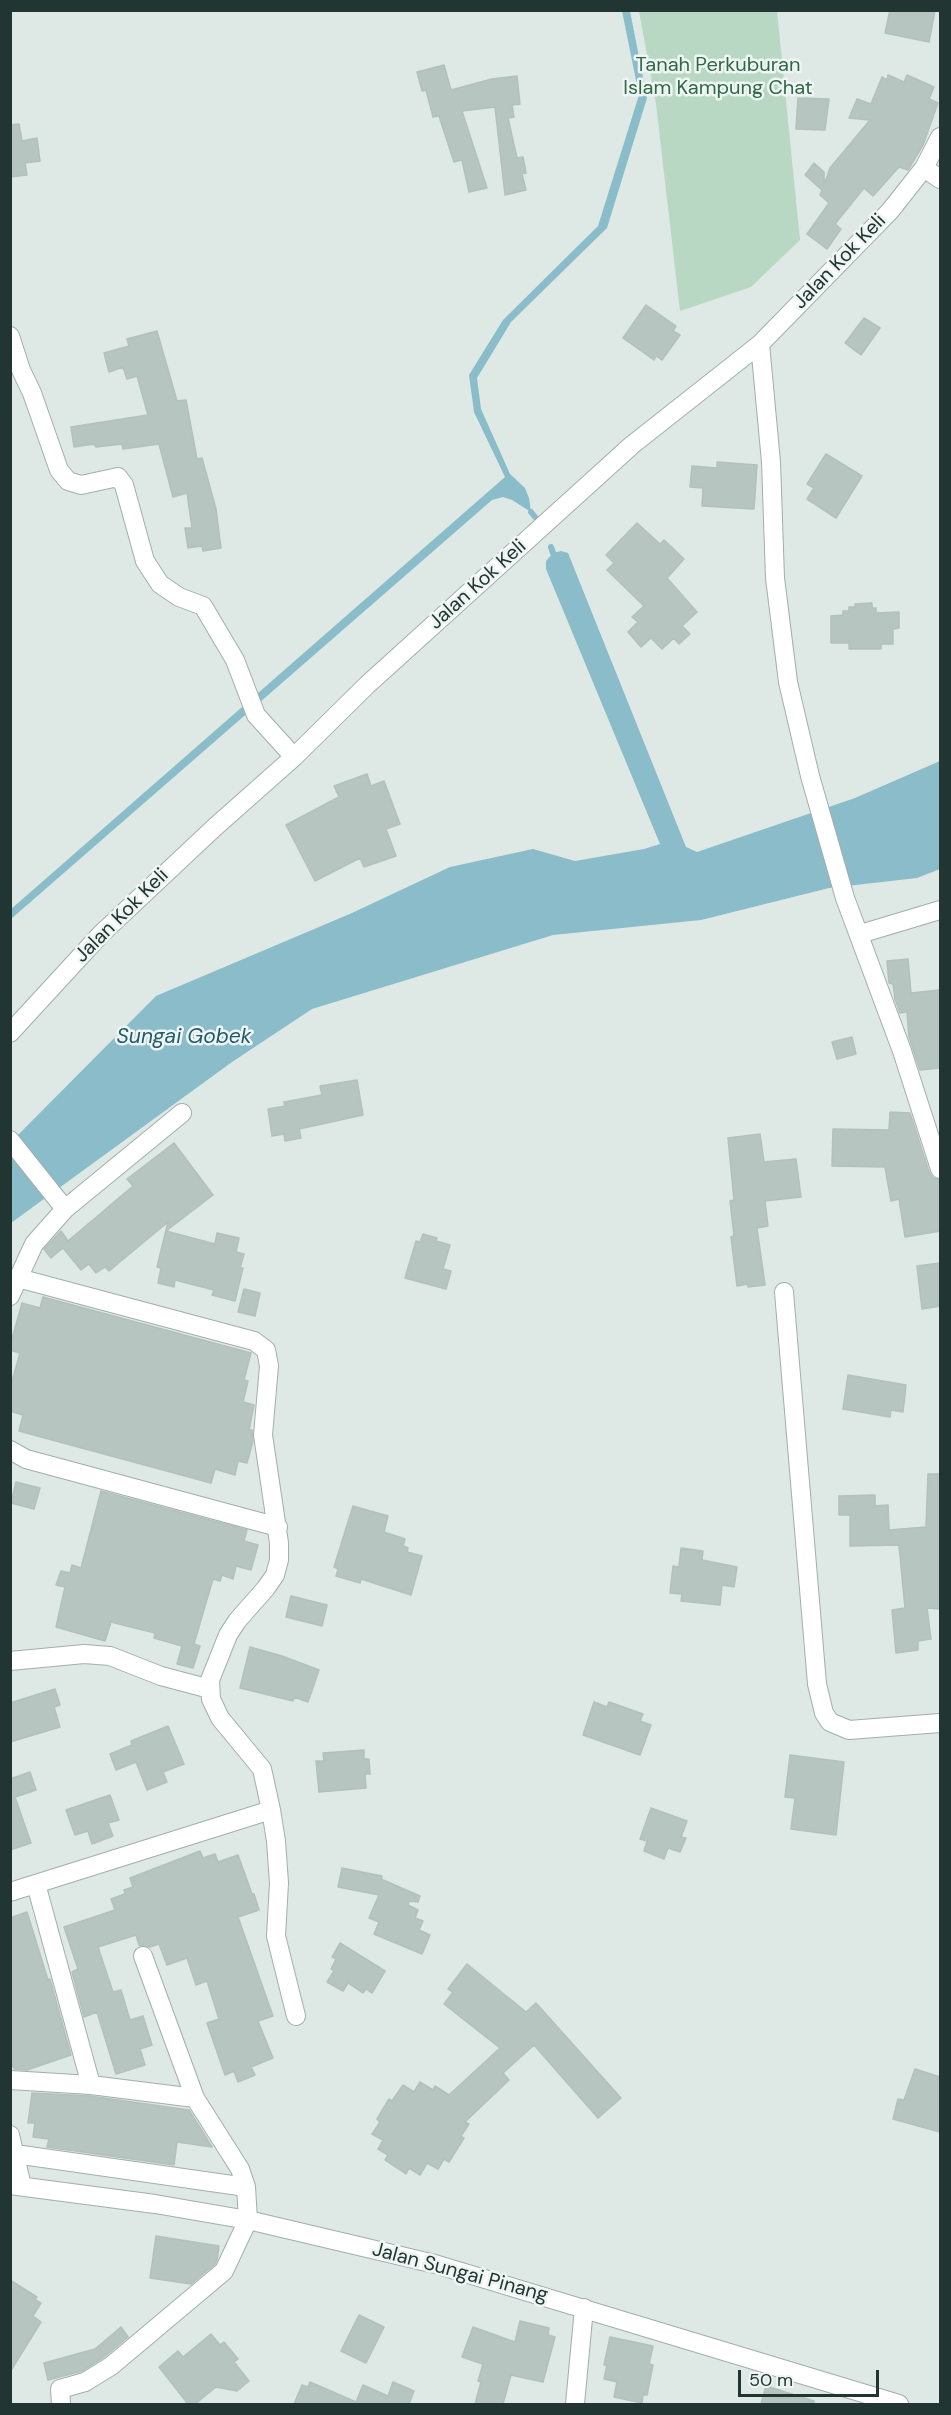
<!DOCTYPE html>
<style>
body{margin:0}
#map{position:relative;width:951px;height:2415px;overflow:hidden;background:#dee8e4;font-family:"DM Sans",sans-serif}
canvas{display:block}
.frame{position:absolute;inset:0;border:12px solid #213632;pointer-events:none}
.scale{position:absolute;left:738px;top:2370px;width:141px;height:27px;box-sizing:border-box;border:3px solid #213632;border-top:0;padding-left:8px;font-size:18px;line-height:21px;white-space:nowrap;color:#213632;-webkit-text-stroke:4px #eef5f2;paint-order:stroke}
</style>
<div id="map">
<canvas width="951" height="2415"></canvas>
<div class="frame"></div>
<div class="scale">50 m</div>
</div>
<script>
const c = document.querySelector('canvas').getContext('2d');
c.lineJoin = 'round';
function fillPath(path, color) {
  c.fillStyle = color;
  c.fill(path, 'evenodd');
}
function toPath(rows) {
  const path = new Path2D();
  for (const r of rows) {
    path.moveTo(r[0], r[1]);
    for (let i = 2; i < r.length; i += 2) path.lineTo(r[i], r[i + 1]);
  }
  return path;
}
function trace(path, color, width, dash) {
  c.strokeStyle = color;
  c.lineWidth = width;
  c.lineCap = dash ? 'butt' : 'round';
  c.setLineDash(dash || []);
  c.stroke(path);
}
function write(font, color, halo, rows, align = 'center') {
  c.font = font + ' "DM Sans",sans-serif';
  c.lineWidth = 5;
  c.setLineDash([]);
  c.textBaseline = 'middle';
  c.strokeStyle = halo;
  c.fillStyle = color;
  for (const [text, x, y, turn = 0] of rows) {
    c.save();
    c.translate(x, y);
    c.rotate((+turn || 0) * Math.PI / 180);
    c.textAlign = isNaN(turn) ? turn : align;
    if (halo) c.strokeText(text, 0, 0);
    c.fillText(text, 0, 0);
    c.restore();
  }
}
const green = toPath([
 [639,11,777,11,800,240,751,287,680,311,656,104]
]);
const water = toPath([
 [622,11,630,11,647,98,607,228,511,322,477,378,481,409,510,474,525,488,529,498,531,512,512,500,503,497,492,500,11,919,10,910,505,477,474,412,469,375,503,320,598,226,639,95],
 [561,551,568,553,686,847,697,852,855,798,940,761,940,869,917,878,829,888,701,920,553,935,312,1009,232,1062,11,1223,11,1142,156,996,352,913,450,867,533,849,575,861,644,849,660,844,546,569,546,561,553,553]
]);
const stream = toPath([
 [531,512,535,517],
 [551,547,553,553]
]);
const building = toPath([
 [890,10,935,10,929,42,885,33,890,10],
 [444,65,451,90,492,79,517,76,520,104,512,105,514,117,508,118,517,158,523,157,526,173,522,174,526,190,505,195,495,107,462,111,487,188,469,192,462,160,454,162,439,116,433,117,426,90,422,91,417,72,444,65],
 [888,75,904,82,907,75,934,87,929,99,938,103,923,145,908,170,899,167,873,196,864,188,835,224,841,229,827,249,807,234,829,203,820,195,822,190,805,175,814,163,824,172,824,185,830,168,870,120,849,118,857,99,871,104,882,77,887,80,888,75],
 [798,98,829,99,825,130,796,129,798,98],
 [19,124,22,141,37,138,40,161,25,163,27,175,10,177,10,125,19,124],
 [646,305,676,326,673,331,680,335,662,360,656,356,654,360,623,338,646,305],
 [864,318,880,328,861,355,845,343,864,318],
 [157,331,177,401,186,400,197,459,202,458,216,509,221,548,203,551,202,546,188,548,185,528,192,528,187,493,173,497,159,444,123,449,122,444,96,447,94,444,74,447,71,427,148,415,137,376,127,379,123,367,109,372,104,353,129,346,127,339,157,331],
 [826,454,862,476,836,518,807,499,814,488,807,484,826,454],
 [717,462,757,465,754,509,702,506,703,488,690,487,692,466,717,468,717,462],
 [637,523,660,544,664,540,684,559,667,578,697,612,682,626,690,634,679,644,674,638,662,649,651,638,641,647,628,632,638,622,632,617,644,606,607,570,614,563,606,555,637,523],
 [872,603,872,608,876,608,876,613,899,612,899,628,893,629,893,644,881,644,881,649,849,649,849,643,831,643,831,616,843,615,843,611,849,611,849,607,855,607,855,604,872,603],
 [367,774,371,786,384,781,400,824,386,829,396,856,364,867,360,858,315,881,286,825,339,797,334,786,367,774],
 [908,959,911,993,940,990,940,1068,920,1070,909,1037,907,1012,900,1013,895,999,893,984,889,983,887,961,908,959],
 [852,1037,856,1054,837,1059,832,1042,852,1037],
 [357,1080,363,1115,299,1129,301,1138,285,1141,284,1134,272,1136,268,1109,285,1106,284,1102,322,1095,320,1086,357,1080],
 [890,1112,910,1113,929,1172,933,1178,940,1180,940,1231,905,1237,899,1199,891,1201,885,1167,832,1166,833,1129,889,1130,890,1112],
 [760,1134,764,1162,796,1159,801,1197,765,1201,768,1226,757,1228,765,1285,748,1287,748,1284,737,1286,731,1237,734,1236,730,1201,734,1200,728,1138,760,1134],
 [174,1143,213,1195,166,1231,215,1244,217,1233,239,1238,236,1252,244,1254,240,1268,243,1268,235,1301,212,1295,214,1290,175,1280,174,1287,158,1283,161,1268,157,1267,168,1222,109,1271,105,1267,96,1273,89,1264,81,1270,63,1248,51,1258,44,1249,61,1231,68,1241,133,1186,127,1179,174,1143],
 [423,1234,437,1238,436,1241,450,1245,443,1269,451,1271,446,1289,405,1278,416,1241,420,1242,423,1234],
 [940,1263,940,1306,922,1309,917,1266,940,1263],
 [244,1289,260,1293,255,1316,238,1312,244,1289],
 [43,1297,251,1353,244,1380,248,1381,243,1402,254,1405,249,1430,252,1430,253,1441,247,1463,238,1461,235,1475,215,1469,211,1483,19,1431,23,1415,10,1411,10,1388,20,1353,10,1350,10,1346,22,1303,40,1308,43,1297],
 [848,1375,906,1385,903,1412,891,1410,890,1417,843,1409,848,1375],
 [928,1474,940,1474,940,1609,927,1608,931,1639,918,1641,918,1650,896,1653,892,1610,905,1608,899,1545,850,1546,850,1515,839,1515,839,1496,875,1495,875,1506,888,1505,889,1530,926,1527,928,1474],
 [16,1482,40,1488,34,1509,11,1503,16,1482],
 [101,1491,247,1530,244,1541,258,1545,251,1570,236,1566,233,1579,222,1575,220,1581,213,1579,194,1644,200,1646,193,1668,177,1664,182,1646,154,1638,155,1633,111,1622,105,1641,56,1627,65,1587,56,1585,61,1571,70,1573,72,1565,81,1568,101,1491],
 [353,1506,388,1516,384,1532,405,1539,403,1546,408,1548,407,1552,422,1556,411,1595,361,1579,360,1583,336,1576,338,1569,334,1567,353,1506],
 [681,1548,703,1551,702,1560,737,1567,734,1587,722,1585,720,1605,681,1601,682,1594,670,1593,673,1566,679,1567,681,1548],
 [291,1596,327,1605,322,1626,286,1617,291,1596],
 [250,1647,282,1656,319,1670,308,1702,294,1697,293,1701,240,1688,250,1647],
 [55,1689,60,1705,54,1707,60,1727,10,1742,10,1703,55,1689],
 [594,1702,607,1707,609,1702,643,1714,640,1721,651,1725,640,1755,583,1735,594,1702],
 [168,1726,184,1764,163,1772,167,1782,147,1790,136,1762,116,1770,110,1754,132,1745,131,1741,168,1726],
 [364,1750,364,1759,369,1759,370,1774,365,1774,366,1788,319,1792,316,1761,324,1761,323,1753,364,1750],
 [790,1755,844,1762,836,1835,791,1829,795,1798,785,1797,790,1755],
 [30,1772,36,1790,15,1797,31,1843,10,1850,10,1779,30,1772],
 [110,1795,119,1820,108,1823,113,1836,92,1844,88,1831,75,1835,66,1810,110,1795],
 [651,1808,687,1821,681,1837,686,1838,680,1852,668,1848,664,1859,644,1851,647,1841,640,1839,651,1808],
 [200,1851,203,1858,215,1854,218,1862,238,1855,252,1894,254,1894,259,1910,238,1917,273,2016,258,2021,273,2058,251,2067,255,2075,238,2082,234,2071,225,2075,207,2023,219,2019,207,1981,196,1985,187,1958,167,1965,159,1944,150,1947,139,1945,136,1935,98,1947,113,1992,121,1990,130,2020,143,2016,152,2045,140,2049,145,2065,116,2074,97,2012,84,2017,72,1972,78,1969,64,1927,115,1910,111,1899,125,1894,124,1890,133,1887,130,1878,200,1851],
 [342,1868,382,1876,381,1879,420,1896,418,1902,409,1901,408,1905,418,1910,415,1918,423,1921,419,1930,430,1935,422,1954,374,1934,379,1922,369,1918,379,1895,338,1887,342,1868],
 [27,1912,48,1980,50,1979,71,2055,27,2070,14,2069,10,2059,10,1918,27,1912],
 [340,1943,385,1971,372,1993,366,1989,363,1993,348,1983,343,1991,327,1982,334,1971,331,1969,336,1959,332,1957,340,1943],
 [467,1964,526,2012,536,2003,621,2098,598,2118,534,2045,503,2073,509,2080,465,2122,469,2124,461,2136,464,2138,449,2162,444,2159,438,2169,427,2163,420,2175,409,2168,406,2174,385,2160,388,2155,378,2149,383,2140,372,2134,380,2122,377,2119,389,2099,392,2101,403,2085,414,2092,420,2082,433,2090,435,2086,449,2095,500,2048,444,2004,453,1992,448,1989,467,1964],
 [915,2069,940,2077,940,2132,893,2119,898,2099,904,2100,915,2069],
 [32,2093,90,2096,189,2110,212,2147,177,2142,174,2165,47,2147,49,2139,33,2137,35,2123,28,2123,32,2093],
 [156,2236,219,2246,217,2260,215,2264,191,2284,150,2278,156,2236],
 [10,2280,37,2297,35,2299,41,2303,33,2316,41,2322,10,2372,10,2280],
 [359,2315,384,2327,366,2363,341,2351,359,2315],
 [520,2321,549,2328,548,2335,555,2337,543,2382,511,2375,503,2404,475,2404,481,2382,478,2381,483,2364,462,2357,473,2327,515,2342,520,2321],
 [121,2327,128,2337,104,2357,82,2371,48,2380,44,2363,95,2349,121,2327],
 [211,2334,220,2345,224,2342,238,2359,234,2362,249,2381,237,2391,216,2387,195,2404,188,2404,159,2367,178,2351,183,2357,211,2334],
 [610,2337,653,2346,649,2364,653,2365,647,2395,643,2395,642,2403,614,2397,617,2382,604,2379,607,2365,604,2365,610,2337],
 [310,2382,356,2402,363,2385,388,2396,393,2382,414,2391,409,2404,294,2404,302,2385,308,2387,310,2382],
 [766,2386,814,2401,814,2404,761,2404,766,2386]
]);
const minor = toPath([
 [924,168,940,179],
 [10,336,21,370,32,393,59,470,68,481,81,485,118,477,124,485,145,561,160,584,179,597,203,606,235,660,256,715,294,757],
 [760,344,771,462,775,578,788,682,810,776,845,898,902,1051,940,1169],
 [860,934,940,910],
 [10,1033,101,934,215,827,294,757,367,685,632,445,760,344,890,211,924,168,940,137],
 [10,1140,65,1209,34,1244,10,1296],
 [65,1209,182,1113],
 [784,1292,817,1684,824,1713,830,1722,849,1730,940,1723],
 [10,1450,26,1459,278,1527],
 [10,1661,84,1654,110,1656,161,1676,210,1689],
 [271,1810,276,1841,279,1883,276,1936,296,2016],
 [36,1884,91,2085],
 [10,1892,271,1810,262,1769,220,1718,211,1699,210,1680,228,1635,237,1621,266,1588,275,1575,279,1560,279,1543,263,1435,269,1366,266,1350,254,1341,18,1278],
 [10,2080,91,2085,195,2098],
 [10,2135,22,2186],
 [15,2154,246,2187],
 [10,2185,155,2204,248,2220,435,2264,899,2404],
 [61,2404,60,2389,85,2382,111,2366,224,2271,248,2220,246,2187,240,2169,195,2098,143,1956],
 [575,2404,584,2308]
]);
const parkNames = [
 ["Tanah Perkuburan",718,66],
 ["Islam Kampung Chat",718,89]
];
const streetNames = [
 ["Jalan Kok Keli",840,262,-46],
 ["Jalan Kok Keli",478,585,-42],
 ["Jalan Kok Keli",122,916,-45],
 ["Jalan Sungai Pinang",460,2273,15]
];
const waterNames = [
 ["Sungai Gobek",184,1037]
];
fillPath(green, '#b8d8c3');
fillPath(water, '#8abcc9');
trace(stream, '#8abcc9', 6);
fillPath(building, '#b7c5c0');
trace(building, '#b1c1bb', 1.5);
trace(minor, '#a2afab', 20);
trace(minor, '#fff', 18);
write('20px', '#2f6949', '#eef5f2', parkNames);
write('20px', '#213632', '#eef5f2', streetNames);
write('italic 21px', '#215b6c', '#eef5f2', waterNames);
</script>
